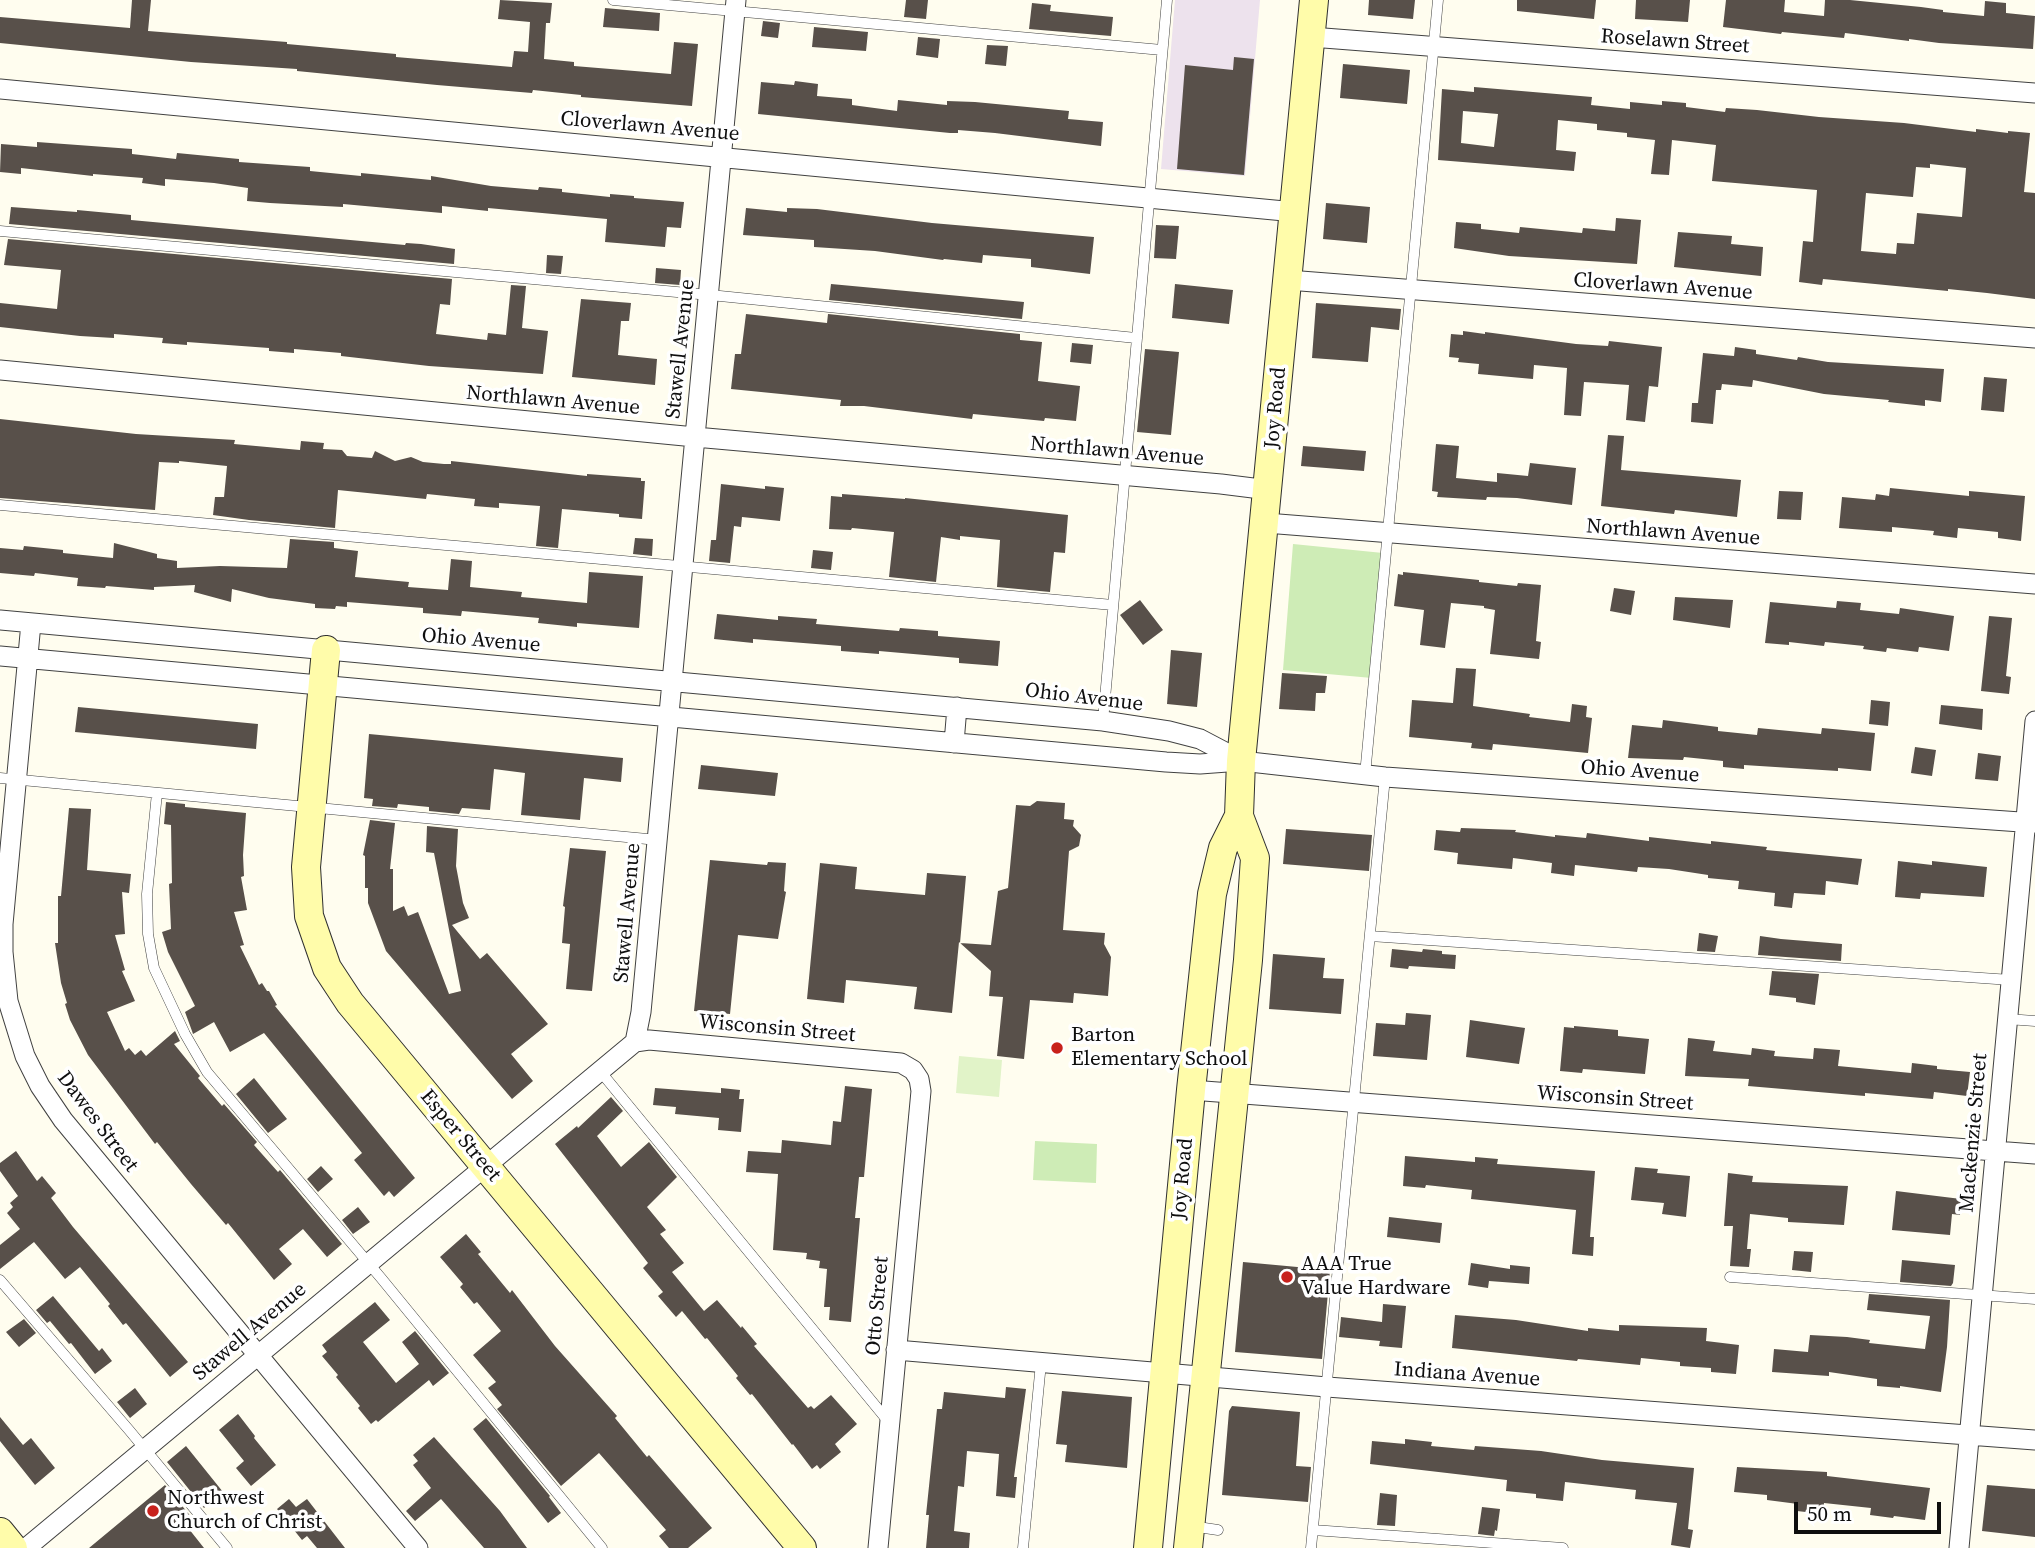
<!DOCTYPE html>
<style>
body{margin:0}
#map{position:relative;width:2035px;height:1548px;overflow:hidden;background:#fffdef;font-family:"Source Serif 4",serif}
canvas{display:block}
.scale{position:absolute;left:1794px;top:1502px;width:147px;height:32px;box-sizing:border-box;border:4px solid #0e0e0e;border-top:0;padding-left:9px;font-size:21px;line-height:24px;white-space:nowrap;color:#0e0e0e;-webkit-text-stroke:5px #fff;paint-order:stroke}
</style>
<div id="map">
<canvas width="2035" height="1548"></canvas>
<div class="scale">50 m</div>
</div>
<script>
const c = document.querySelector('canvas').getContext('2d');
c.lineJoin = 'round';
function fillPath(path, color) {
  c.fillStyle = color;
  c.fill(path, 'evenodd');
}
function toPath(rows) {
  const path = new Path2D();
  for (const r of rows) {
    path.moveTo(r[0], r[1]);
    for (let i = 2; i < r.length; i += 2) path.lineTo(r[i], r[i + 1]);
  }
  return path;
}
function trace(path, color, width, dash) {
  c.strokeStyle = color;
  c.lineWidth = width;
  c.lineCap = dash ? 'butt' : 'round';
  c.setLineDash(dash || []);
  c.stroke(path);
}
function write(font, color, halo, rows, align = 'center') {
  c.font = font + ' "Source Serif 4",serif';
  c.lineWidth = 7;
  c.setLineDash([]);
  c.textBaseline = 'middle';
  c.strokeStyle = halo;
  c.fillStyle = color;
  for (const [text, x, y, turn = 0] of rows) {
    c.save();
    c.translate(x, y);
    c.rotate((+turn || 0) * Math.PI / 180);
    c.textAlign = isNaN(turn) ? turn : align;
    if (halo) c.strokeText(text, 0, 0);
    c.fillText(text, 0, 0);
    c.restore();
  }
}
const industrial = toPath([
 [1175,0,1260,0,1245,176,1161,169]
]);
const green = toPath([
 [1293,544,1383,553,1372,678,1283,670],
 [1035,1141,1097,1144,1096,1183,1033,1180]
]);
const pitch = toPath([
 [959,1056,1002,1060,999,1097,956,1093]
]);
const building = toPath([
 [132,0,151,0,148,31,287,42,287,44,396,54,396,57,512,67,514,51,528,52,530,22,498,19,500,0,552,3,550,23,546,23,544,59,574,62,574,66,671,74,674,42,698,44,692,106,581,97,581,95,533,90,532,93,437,85,297,71,297,69,191,62,0,43,0,17,130,28],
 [906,0,928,0,926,19,904,17],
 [1369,0,1415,0,1413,19,1368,15],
 [1517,0,1596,0,1594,19,1517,11],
 [1636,0,1690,0,1688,22,1635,19],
 [1726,0,1785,0,1784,12,1824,16,1825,0,1850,0,1921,7,1943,10,1943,12,1984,16,1985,1,2006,3,2006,13,2035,16,2033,49,1939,43,1909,39,1909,41,1845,33,1844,38,1782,32,1781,34,1723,27],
 [1032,3,1051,5,1050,11,1113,17,1111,36,1029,29],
 [605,8,660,13,659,31,603,27],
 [763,21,780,23,778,38,761,36],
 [814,27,868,32,866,51,812,47],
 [918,37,940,39,938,58,916,55],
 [987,45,1008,46,1006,66,985,64],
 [1234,57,1254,59,1244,175,1177,169,1185,65,1233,70],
 [1343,64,1410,70,1407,104,1340,98],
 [795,81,818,84,817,96,852,99,852,105,897,111,898,100,947,105,947,101,975,102,1069,111,1068,119,1103,122,1101,146,995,133,958,130,958,133,950,133,758,114,761,82,794,85],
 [1474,87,1592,97,1591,105,1630,109,1630,102,1662,105,1662,101,1686,103,1686,107,1725,112,1726,108,1757,110,1819,117,1904,123,1976,132,1976,129,2008,133,2008,131,2030,133,2024,192,2035,193,2035,299,1987,293,1948,289,1948,291,1823,279,1822,285,1799,282,1803,241,1813,242,1817,190,1712,181,1716,145,1672,140,1669,175,1651,174,1655,140,1627,137,1627,133,1597,130,1597,124,1558,120,1556,150,1576,152,1574,171,1438,160,1442,89,1474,92],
 [1463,111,1498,114,1494,147,1461,143],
 [1930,164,1966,168,1962,217,1917,213,1914,244,1897,243,1896,254,1861,251,1866,193,1913,197,1916,167,1930,168],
 [37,142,132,149,132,154,176,159,177,153,239,159,239,162,310,167,310,171,361,176,361,173,431,180,431,176,491,186,538,190,539,187,562,189,562,192,610,197,610,194,634,196,634,198,684,202,681,228,667,227,665,247,605,242,607,219,488,208,488,211,442,206,442,213,343,204,343,207,270,203,247,201,248,188,214,183,165,179,165,186,142,183,143,178,93,174,93,176,21,168,21,174,0,172,1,144,37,147],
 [1326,203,1370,207,1367,243,1323,239],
 [11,207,77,212,77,210,131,215,131,220,405,245,406,243,421,244,455,249,454,264,9,224],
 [746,208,787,212,787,208,817,209,932,223,1094,237,1090,274,1031,267,1031,259,983,255,982,263,944,259,943,260,875,251,814,247,814,240,743,235],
 [1616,218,1641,220,1637,264,1509,256,1454,248,1456,222,1481,224,1481,229,1519,233,1520,227,1582,233,1583,228,1615,231],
 [1156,225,1179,226,1176,259,1154,258],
 [1678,232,1732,236,1731,244,1763,247,1761,276,1674,267],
 [8,239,452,279,450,305,440,304,436,334,487,340,488,333,506,335,511,285,526,286,522,328,548,331,543,374,429,366,341,356,341,353,294,349,294,353,269,351,269,348,187,342,187,345,162,343,163,338,114,334,114,338,80,336,0,327,0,303,57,309,61,270,4,265],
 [547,255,563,256,561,274,546,273],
 [656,268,681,270,680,285,655,283],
 [831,284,1024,302,1022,319,829,300],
 [1175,284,1233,290,1229,324,1172,318],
 [581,299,631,303,629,321,621,321,618,355,657,359,655,385,572,377],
 [1316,303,1401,309,1399,330,1371,327,1368,362,1312,358],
 [746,314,827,323,828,314,1020,334,1020,340,1042,342,1038,381,1080,386,1076,421,1045,418,1044,421,973,414,972,419,864,406,840,406,841,400,731,389,735,354,741,354],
 [1463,331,1485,334,1485,332,1576,344,1608,346,1609,341,1662,347,1658,387,1649,386,1645,422,1626,420,1629,385,1584,382,1581,416,1564,415,1567,368,1534,365,1533,379,1478,374,1479,364,1458,362,1459,358,1449,357,1451,334,1463,335],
 [1072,343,1093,345,1091,364,1070,362],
 [1735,347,1756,350,1756,354,1797,360,1798,357,1828,362,1944,369,1941,402,1925,400,1925,406,1888,402,1889,400,1824,394,1753,380,1752,387,1722,384,1721,390,1716,390,1713,424,1691,422,1692,403,1698,403,1703,353,1734,356],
 [1145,349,1179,352,1171,435,1137,432],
 [1984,377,2007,379,2004,412,1981,410],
 [0,419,136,434,235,440,234,444,300,450,301,441,324,443,323,449,342,450,347,456,372,458,375,451,395,461,411,457,423,462,444,464,451,464,451,461,587,476,587,474,641,478,641,481,645,481,642,519,619,517,619,514,562,509,558,548,536,546,540,506,499,503,499,508,474,506,475,499,427,494,426,499,338,490,335,528,249,520,213,515,215,497,224,497,227,466,179,461,179,463,159,462,155,510,0,498],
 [1608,435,1624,436,1621,470,1741,480,1737,517,1675,510,1674,514,1601,506],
 [1436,444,1459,446,1456,478,1497,482,1497,473,1528,476,1530,463,1576,468,1572,505,1517,498,1487,497,1486,500,1437,497,1438,492,1432,491],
 [1303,446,1366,451,1364,471,1301,466],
 [721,484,765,489,765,486,784,488,780,521,742,517,741,527,734,526,730,563,709,561,711,540,716,540],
 [1890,488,1969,496,1969,491,2025,496,2021,541,1998,538,1998,532,1958,528,1957,538,1933,535,1934,531,1892,527,1892,532,1839,528,1842,497,1875,500,1876,494,1889,496],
 [1779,491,1803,492,1801,520,1777,519],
 [842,494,905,499,905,498,1068,515,1065,553,1054,552,1050,592,997,587,1000,540,960,536,960,540,941,537,936,582,889,577,894,532,852,528,851,530,829,529,831,496,842,497],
 [635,538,653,539,652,556,633,554],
 [290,539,334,542,334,548,358,551,355,577,409,582,408,587,448,590,451,559,472,561,470,587,522,592,521,597,587,603,589,572,643,576,639,628,577,623,577,627,538,623,539,618,462,611,461,616,423,613,423,608,347,602,347,607,336,606,335,609,315,608,315,604,269,598,232,589,231,602,194,592,195,585,154,587,154,590,106,586,105,588,77,586,78,578,35,573,34,576,0,573,0,548,23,550,24,546,63,550,63,553,113,558,114,543,157,554,157,558,177,561,177,568,220,566,287,568],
 [813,550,833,552,831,570,811,568],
 [1403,572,1479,580,1479,582,1517,586,1518,583,1541,585,1536,641,1541,642,1539,659,1490,654,1495,610,1484,608,1484,606,1451,603,1445,648,1420,645,1424,610,1394,606,1398,574,1403,575],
 [1614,588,1635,591,1631,615,1610,611],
 [1675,597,1733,600,1730,628,1673,620],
 [1140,600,1163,630,1143,645,1120,615],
 [1837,601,1861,603,1860,610,1899,614,1900,608,1954,616,1949,651,1919,647,1918,652,1887,648,1886,652,1863,649,1864,646,1825,642,1824,646,1789,642,1789,645,1765,643,1770,602,1836,608],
 [717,614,778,620,778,616,817,619,816,624,899,631,900,628,938,631,938,636,1000,641,998,666,959,663,959,658,879,651,879,654,841,651,841,646,753,639,753,643,714,639],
 [1989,616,2012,618,2006,676,2011,677,2009,694,1981,691],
 [1171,650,1202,653,1197,707,1167,704],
 [1456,668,1476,669,1473,706,1530,714,1529,717,1570,722,1572,704,1587,706,1586,717,1592,718,1588,753,1493,744,1492,750,1471,748,1472,743,1409,737,1412,700,1453,703],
 [1282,673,1327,676,1325,693,1316,693,1315,711,1279,709],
 [1871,700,1890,702,1888,726,1869,724],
 [1941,705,1983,709,1982,730,1939,724],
 [78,707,258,724,256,749,75,732],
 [1663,720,1718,727,1718,731,1757,735,1758,728,1821,734,1822,728,1875,733,1871,771,1838,768,1838,771,1744,765,1744,769,1723,767,1723,761,1684,757,1683,760,1628,758,1632,725,1662,728],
 [369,734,623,758,621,782,584,778,580,820,521,815,525,773,494,769,490,810,462,808,459,814,429,811,429,807,398,804,397,808,372,806,373,799,364,798],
 [1915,747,1936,750,1932,776,1911,773],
 [1978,753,2001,756,1998,781,1975,779],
 [701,765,778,773,775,796,698,789],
 [1037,801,1065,803,1064,819,1074,820,1073,826,1081,835,1079,846,1069,851,1063,930,1105,933,1104,944,1111,957,1108,996,1074,993,1073,1003,1030,1000,1024,1059,997,1056,1003,997,989,996,991,971,959,942,952,1013,914,1009,917,987,846,980,844,1003,807,999,820,863,857,867,855,889,925,895,927,873,966,876,960,943,991,945,998,891,1008,888,1016,805,1030,806],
 [166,802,185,804,185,807,246,813,243,855,244,876,241,877,247,910,234,912,244,945,240,946,259,985,262,983,267,991,269,991,277,1005,275,1006,415,1178,394,1197,389,1191,384,1196,354,1160,362,1153,264,1033,230,1052,214,1022,193,1034,192,1031,185,1012,195,1006,168,952,162,932,171,929,169,884,172,883,171,825,164,824],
 [69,808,91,809,87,870,131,874,129,893,122,892,125,934,115,935,125,970,122,971,135,1001,107,1012,125,1051,129,1048,135,1055,141,1050,146,1056,175,1031,180,1041,174,1044,200,1076,198,1078,222,1106,224,1104,257,1142,254,1145,278,1172,280,1170,342,1244,327,1257,303,1229,279,1249,292,1264,274,1280,228,1223,226,1225,191,1184,157,1142,155,1144,88,1055,70,1020,65,1004,67,1003,61,983,55,943,58,943,58,896,61,896],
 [370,820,395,823,390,869,393,869,393,911,404,906,408,916,418,912,449,994,461,991,434,853,426,852,427,826,458,829,456,866,463,903,469,918,452,925,480,959,487,953,548,1024,511,1054,533,1081,512,1099,386,951,368,903,368,888,365,888,365,856,363,855],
 [1461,828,1516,830,1515,832,1555,837,1555,835,1586,838,1587,833,1649,841,1649,837,1711,844,1711,841,1767,847,1766,850,1862,859,1858,885,1826,881,1825,895,1794,893,1792,908,1774,906,1775,893,1738,889,1739,881,1708,878,1708,875,1669,869,1638,867,1637,872,1575,865,1574,876,1551,873,1552,863,1513,858,1512,869,1457,864,1458,853,1434,850,1436,830,1460,832],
 [1286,829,1372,835,1369,871,1283,864],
 [570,848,606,851,592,991,566,989,570,944,562,943,565,907,563,906],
 [710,860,767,865,768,862,786,863,784,891,786,892,778,939,738,935,730,1014,694,1011],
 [1898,861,1932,865,1932,861,1987,867,1984,897,1921,893,1920,899,1895,897],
 [1699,933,1718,936,1715,952,1697,951],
 [1760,936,1781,939,1842,944,1841,961,1758,955],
 [1392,949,1422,952,1423,949,1442,951,1442,954,1456,955,1455,969,1409,966,1408,969,1390,967],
 [1273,954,1325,958,1323,978,1344,979,1341,1014,1269,1009],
 [1772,971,1819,974,1815,1005,1796,1002,1796,998,1769,995],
 [1406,1013,1431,1015,1427,1060,1373,1056,1376,1023,1405,1025],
 [1470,1020,1525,1028,1519,1064,1466,1057],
 [1574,1026,1618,1030,1618,1036,1649,1039,1645,1074,1583,1069,1582,1073,1560,1071,1564,1027,1574,1028],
 [1688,1038,1715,1041,1713,1051,1751,1055,1752,1048,1775,1051,1774,1056,1813,1059,1814,1048,1840,1050,1838,1066,1911,1073,1912,1063,1937,1066,1937,1069,1970,1072,1967,1096,1934,1092,1933,1099,1865,1093,1865,1096,1748,1086,1749,1079,1685,1076],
 [254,1078,287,1119,268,1133,236,1094],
 [845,1086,872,1089,864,1177,859,1177,855,1218,860,1218,851,1322,829,1320,830,1307,824,1307,827,1269,819,1268,820,1261,806,1259,807,1253,773,1250,778,1174,746,1172,748,1151,781,1153,782,1140,831,1145,833,1121,841,1122],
 [655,1088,721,1093,721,1088,740,1090,739,1099,744,1099,741,1132,718,1130,719,1118,675,1114,676,1107,653,1105],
 [611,1097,623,1111,597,1136,621,1167,649,1142,677,1177,647,1207,666,1230,660,1234,684,1263,672,1272,704,1311,717,1300,741,1328,742,1326,757,1344,754,1346,808,1408,811,1406,814,1409,831,1395,857,1424,835,1444,841,1452,820,1469,817,1465,812,1469,793,1444,792,1445,752,1394,750,1395,736,1378,738,1376,707,1338,705,1339,682,1311,676,1317,658,1296,663,1292,643,1268,648,1263,555,1144,577,1126,578,1128],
 [16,1151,37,1181,42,1176,56,1193,51,1198,73,1227,188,1362,170,1377,126,1323,123,1325,108,1306,110,1304,80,1267,65,1279,34,1242,0,1269,0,1245,20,1229,7,1213,13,1207,10,1203,18,1196,0,1171,0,1163],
 [1405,1156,1475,1162,1475,1157,1498,1159,1497,1164,1595,1171,1590,1237,1594,1237,1593,1256,1572,1254,1576,1210,1471,1199,1472,1190,1426,1185,1425,1188,1403,1186],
 [321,1166,333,1179,318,1192,307,1179],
 [1635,1167,1658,1169,1657,1173,1690,1176,1686,1217,1662,1214,1664,1203,1631,1200],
 [1728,1173,1753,1176,1752,1182,1848,1186,1844,1225,1788,1222,1788,1218,1750,1214,1747,1249,1751,1249,1749,1267,1730,1266,1733,1226,1724,1226],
 [1896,1191,1961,1199,1960,1215,1952,1214,1950,1235,1892,1230],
 [358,1207,370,1222,353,1234,342,1220],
 [1389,1217,1442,1223,1440,1243,1387,1237],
 [466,1234,481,1252,478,1254,510,1293,512,1290,555,1346,617,1416,615,1418,647,1457,649,1455,712,1528,688,1548,669,1548,659,1536,666,1530,599,1453,561,1486,497,1409,502,1405,488,1388,496,1382,473,1355,501,1331,477,1302,474,1304,460,1287,463,1284,440,1257],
 [1794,1251,1813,1252,1811,1272,1792,1270],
 [1902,1260,1955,1265,1953,1283,1951,1286,1900,1282],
 [1243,1262,1330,1270,1322,1359,1235,1352],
 [1471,1263,1510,1269,1510,1265,1530,1267,1529,1284,1489,1281,1488,1288,1468,1285],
 [1869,1294,1950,1300,1947,1347,1941,1392,1900,1386,1900,1388,1877,1386,1877,1379,1829,1372,1829,1376,1772,1372,1774,1349,1808,1352,1810,1335,1847,1337,1870,1340,1869,1343,1925,1349,1930,1316,1867,1310],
 [53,1296,99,1351,102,1348,112,1361,95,1374,71,1343,69,1344,50,1321,47,1323,36,1310],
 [375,1302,390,1320,363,1342,396,1383,419,1364,402,1342,415,1331,449,1373,433,1386,429,1380,378,1422,376,1420,371,1424,358,1408,360,1406,336,1377,338,1375,322,1356,327,1352,322,1345],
 [1383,1304,1406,1306,1402,1348,1379,1346,1380,1341,1339,1337,1341,1317,1382,1322],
 [1455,1315,1516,1320,1588,1331,1588,1328,1619,1331,1619,1325,1707,1328,1706,1341,1739,1345,1736,1374,1711,1372,1711,1368,1680,1366,1680,1362,1641,1358,1640,1365,1578,1359,1577,1361,1452,1348],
 [24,1319,36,1333,19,1347,6,1332],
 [1006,1387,1026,1389,1014,1477,1017,1477,1015,1498,996,1496,999,1454,967,1451,964,1487,958,1486,954,1531,970,1533,969,1548,926,1548,929,1515,926,1515,937,1409,942,1409,944,1392,1005,1398],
 [135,1388,147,1404,130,1418,117,1402],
 [1062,1391,1132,1397,1127,1468,1065,1462,1067,1445,1056,1444],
 [1232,1406,1300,1412,1296,1466,1311,1467,1308,1502,1222,1495,1229,1411],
 [238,1414,255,1436,254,1438,276,1465,251,1486,236,1468,244,1461,219,1430],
 [0,1417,23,1445,31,1438,55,1468,35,1485,0,1441],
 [486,1418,550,1496,549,1497,561,1513,548,1523,473,1429],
 [434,1437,500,1511,527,1548,484,1548,441,1499,415,1521,406,1511,431,1488,413,1465,418,1461,413,1455],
 [1405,1439,1432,1442,1431,1446,1474,1450,1475,1446,1541,1451,1602,1460,1694,1468,1688,1529,1693,1530,1690,1548,1671,1545,1677,1503,1635,1499,1636,1490,1565,1482,1563,1501,1536,1498,1536,1494,1506,1491,1507,1480,1370,1464,1372,1441,1405,1444],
 [186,1446,223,1492,204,1508,167,1462],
 [1737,1467,1827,1472,1827,1476,1930,1488,1925,1520,1894,1516,1893,1518,1870,1515,1871,1508,1824,1503,1823,1514,1797,1511,1798,1504,1767,1500,1767,1495,1734,1492],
 [165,1485,192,1518,185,1524,204,1548,89,1548],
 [1987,1485,2035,1489,2035,1537,1982,1531],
 [1380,1493,1397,1495,1395,1526,1377,1525],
 [289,1499,296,1507,307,1499,345,1548,317,1548,307,1536,302,1540,277,1509],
 [1482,1507,1500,1509,1497,1531,1495,1530,1494,1536,1478,1534]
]);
const lane = toPath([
 [613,0,1162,50],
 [0,231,710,295,1136,338],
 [0,505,1113,605],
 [1103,721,1167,0],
 [1365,775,1438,0],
 [0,778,658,840],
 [157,793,147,894,148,934,154,968,185,1034,207,1072,381,1278,602,1548],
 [1370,936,2011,980],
 [2007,1019,2035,1021],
 [600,1071,888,1421],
 [1730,1277,2035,1299],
 [0,1280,129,1430,227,1548],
 [1191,1526,1218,1530],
 [1313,1530,1563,1548],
 [1023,1548,1041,1363],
 [1311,1548,1385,777]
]);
const street = toPath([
 [1311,37,2035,93],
 [0,89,1295,212],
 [1288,280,2035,338],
 [0,370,695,437,1221,484,1269,490],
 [1266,523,2035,584],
 [0,620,1103,721,1169,731,1200,739,1240,760],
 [31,623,3,924,3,952,8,1001,25,1056,40,1086,63,1120,418,1548],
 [0,656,1166,762,1200,764,1241,761,1385,777,2035,823],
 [954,743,957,707],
 [635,1042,649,1040,901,1063,913,1070,919,1079,921,1091,878,1548],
 [1191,1090,2035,1154],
 [896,1350,1327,1387,2035,1440],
 [26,1548,635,1042,641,1012,736,0],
 [1959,1548,2035,721]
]);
const secondary = toPath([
 [326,650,306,867,309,916,327,968,350,1003,802,1548],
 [0,1532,13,1548],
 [1148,1548,1191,1090,1212,894,1223,848,1239,816],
 [1188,1548,1248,960,1255,858,1239,816,1241,761,1314,0]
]);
const markers = [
 [1057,1048,7,"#c8211c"],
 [1287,1277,7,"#c8211c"],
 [153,1511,7,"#c8211c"]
];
const streetNames = [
 ["Roselawn Street",1675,42,4],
 ["Cloverlawn Avenue",650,127,5],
 ["Cloverlawn Avenue",1663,287,4],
 ["Stawell Avenue",681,349,-84],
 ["Northlawn Avenue",553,401,5],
 ["Joy Road",1276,408,-85],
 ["Northlawn Avenue",1117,452,5],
 ["Northlawn Avenue",1673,533,4],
 ["Ohio Avenue",481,641,5],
 ["Ohio Avenue",1084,698,7],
 ["Ohio Avenue",1640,772,4],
 ["Stawell Avenue",628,913,-85],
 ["Wisconsin Street",777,1029,5],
 ["Wisconsin Street",1615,1099,4],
 ["Dawes Street",97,1122,53],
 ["Mackenzie Street",1974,1133,-85],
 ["Esper Street",460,1136,50],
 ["Joy Road",1183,1179,-85],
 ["Otto Street",878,1306,-85],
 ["Stawell Avenue",250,1332,-40],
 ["Indiana Avenue",1467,1375,4]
];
const poiNames = [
 ["Barton",1071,1036],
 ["Elementary School",1071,1060],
 ["AAA True",1301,1265],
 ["Value Hardware",1301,1289],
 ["Northwest",167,1499],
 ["Church of Christ",167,1523]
];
fillPath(industrial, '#ede2ed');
fillPath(green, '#ceecb6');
fillPath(pitch, '#e1f3c8');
fillPath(building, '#58504a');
trace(lane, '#414141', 11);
trace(street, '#414141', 21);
trace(secondary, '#303030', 30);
trace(lane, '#fff', 10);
trace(street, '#fff', 19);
trace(secondary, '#fffcaa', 28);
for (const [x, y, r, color] of markers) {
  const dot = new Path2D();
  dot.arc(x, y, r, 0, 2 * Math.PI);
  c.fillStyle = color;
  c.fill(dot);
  trace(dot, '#fff', 2.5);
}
write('21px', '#0e0e0e', '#fff', streetNames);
write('21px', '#0e0e0e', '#fff', poiNames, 'left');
</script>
